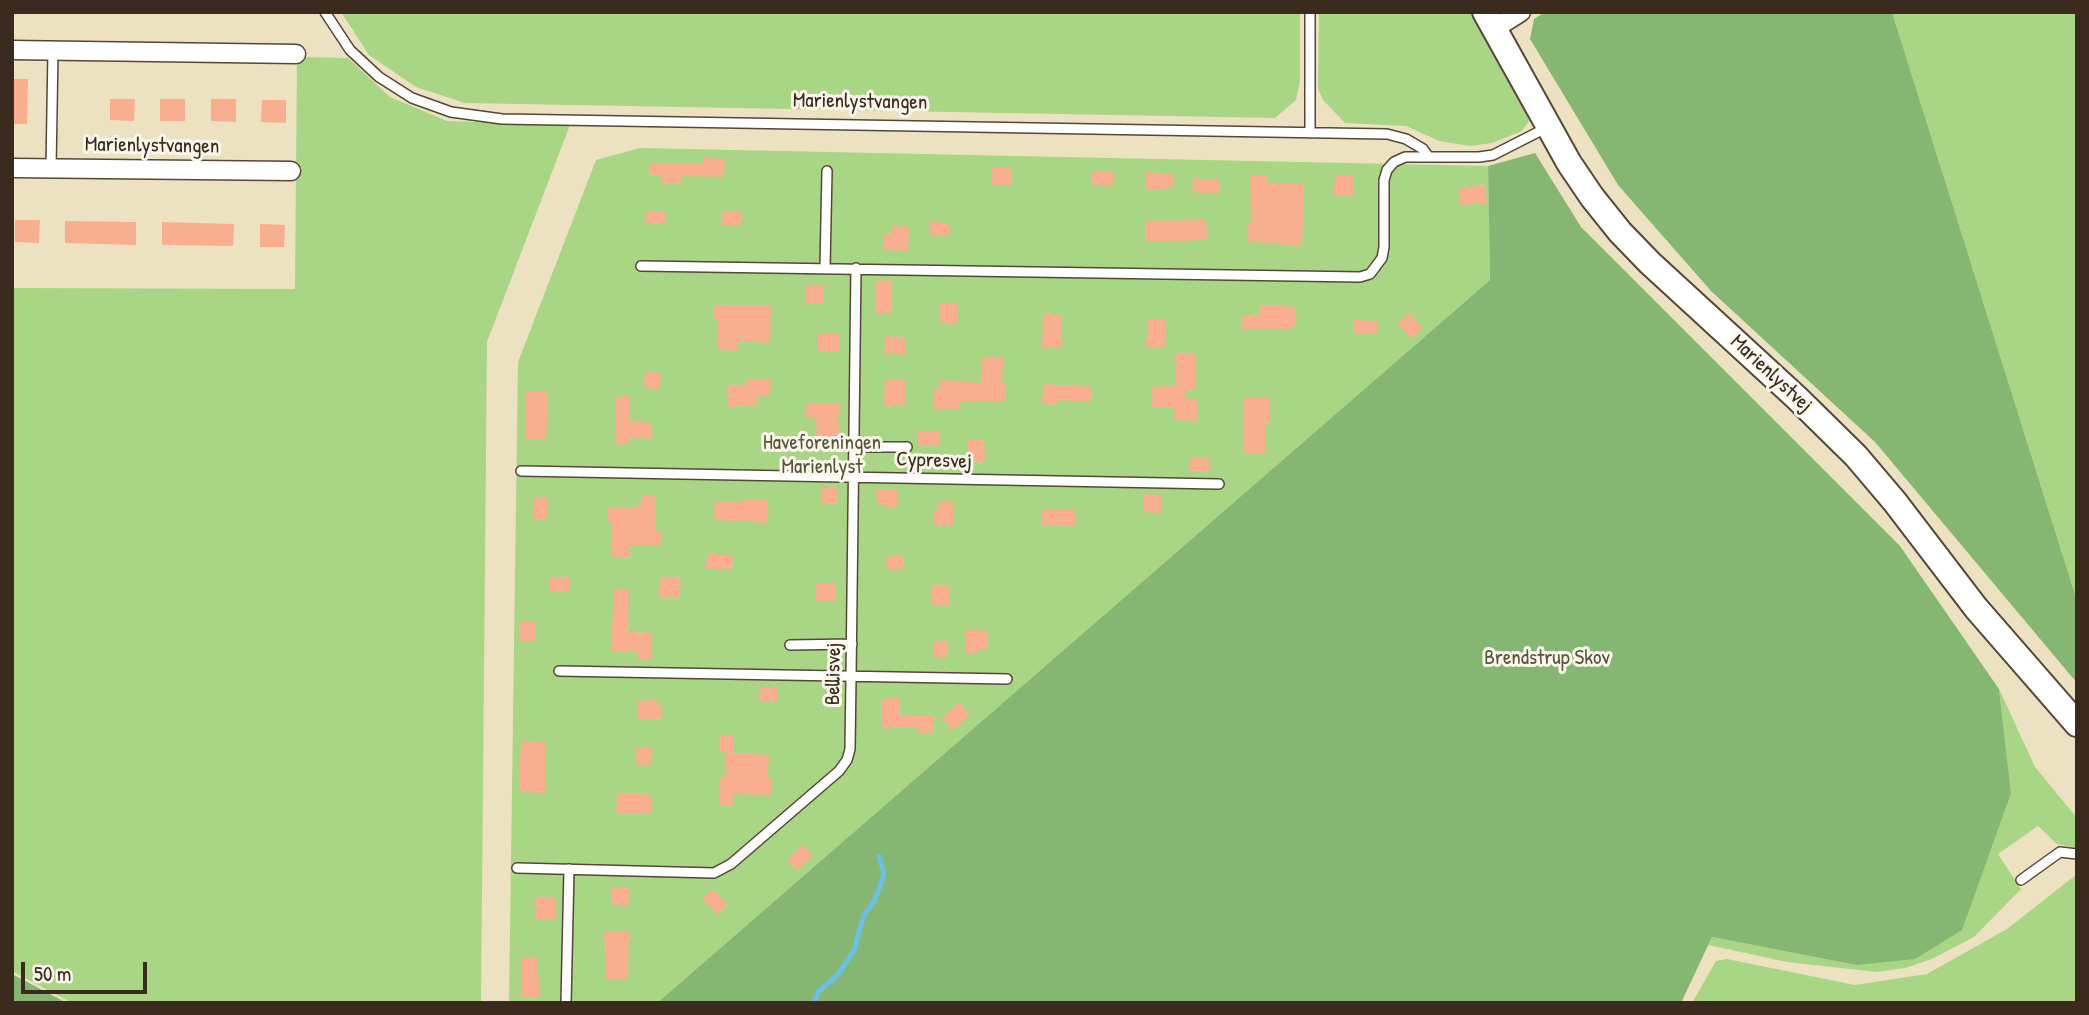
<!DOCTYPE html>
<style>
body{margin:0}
#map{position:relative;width:2089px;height:1015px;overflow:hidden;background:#ece2c1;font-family:"Patrick Hand",sans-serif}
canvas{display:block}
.frame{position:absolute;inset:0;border:14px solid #3b2a1e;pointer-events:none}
.scale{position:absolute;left:21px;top:962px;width:126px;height:32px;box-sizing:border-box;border:4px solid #3b2a1e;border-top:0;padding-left:9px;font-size:21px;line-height:24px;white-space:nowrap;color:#3b2a1e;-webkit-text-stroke:5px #fbf7ec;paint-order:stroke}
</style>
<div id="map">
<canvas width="2089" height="1015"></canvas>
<div class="frame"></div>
<div class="scale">50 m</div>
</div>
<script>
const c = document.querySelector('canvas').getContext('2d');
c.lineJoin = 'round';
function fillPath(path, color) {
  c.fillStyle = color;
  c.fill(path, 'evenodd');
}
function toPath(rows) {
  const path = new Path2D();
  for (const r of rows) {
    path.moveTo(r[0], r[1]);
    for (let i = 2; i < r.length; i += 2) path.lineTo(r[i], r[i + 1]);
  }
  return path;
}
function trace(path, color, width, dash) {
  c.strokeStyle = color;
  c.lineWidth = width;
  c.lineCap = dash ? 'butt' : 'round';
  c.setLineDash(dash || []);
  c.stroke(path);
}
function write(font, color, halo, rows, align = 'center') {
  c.font = font + ' "Patrick Hand",sans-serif';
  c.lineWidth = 6;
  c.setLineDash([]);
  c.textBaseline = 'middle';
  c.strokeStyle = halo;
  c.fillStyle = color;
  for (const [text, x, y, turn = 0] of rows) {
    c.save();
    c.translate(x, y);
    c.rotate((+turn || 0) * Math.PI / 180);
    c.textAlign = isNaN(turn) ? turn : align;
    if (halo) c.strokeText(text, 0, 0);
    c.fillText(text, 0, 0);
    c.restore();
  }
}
const green = toPath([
 [341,12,1300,12,1300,81,1296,100,1275,118,465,103,416,87,369,55],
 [1319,12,1470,12,1519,97,1529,121,1522,131,1492,143,1470,146,1439,141,1406,126,1345,123,1323,100,1318,89],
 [1892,12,2077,12,2077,601],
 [297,57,348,58,390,97,447,121,570,125,487,342,481,1003,72,1003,12,971,12,288,295,289],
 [640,148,1488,166,1490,280,657,1003,509,1003,518,362,596,160],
 [1999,689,2035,767,2077,818,2077,848,2057,844,2038,826,1998,854,2021,889,1974,937,1932,959,1905,968,1876,972,1787,962,1708,945,1712,937,1856,965,2011,793],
 [2077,874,2077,1003,1692,1003,1716,961,1727,959,1855,985,1927,974,2007,929]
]);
const forest = toPath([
 [1545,12,1892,12,2077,601,2077,683,1875,442,1711,291,1618,185,1530,39,1534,19],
 [1535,153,1581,227,1900,546,1999,689,2011,793,1962,930,1915,959,1856,965,1712,937,1681,1003,657,1003,1490,280,1488,166],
 [12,974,67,1003,12,1003]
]);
const stream = toPath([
 [813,1003,819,991,838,975,854,950,864,915,875,900,884,874,879,856]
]);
const building = toPath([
 [12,79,28,79,27,124,12,124],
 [110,99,135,99,134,121,110,120],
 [160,99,185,99,185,121,160,121],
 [211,99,236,99,236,122,211,121],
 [262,100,286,100,286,123,261,122],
 [704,158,725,159,724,177,682,176,682,184,662,184,662,175,650,175,650,164,704,163],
 [991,167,1012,168,1012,185,991,185],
 [1092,171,1113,171,1113,185,1092,185],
 [1146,172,1173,174,1173,188,1146,190],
 [1268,175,1268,183,1304,184,1302,246,1282,246,1282,243,1248,242,1248,223,1251,223,1250,176],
 [1335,175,1354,176,1354,196,1333,195],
 [1193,178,1220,180,1219,194,1192,192],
 [1485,185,1487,203,1460,205,1459,188],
 [645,211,666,211,666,224,645,224],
 [721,212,741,212,741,225,722,225],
 [15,220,40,220,39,243,15,242],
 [1206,220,1207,240,1145,242,1146,221],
 [65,221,136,222,136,245,65,243],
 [162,222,234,224,233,246,162,245],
 [930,222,949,223,949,236,930,235],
 [260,224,285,225,284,247,260,247],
 [892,226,909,227,908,251,884,250,884,234,892,235],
 [892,280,891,314,875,314,875,281],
 [806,286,824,286,824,304,806,304],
 [940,303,958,303,957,324,940,324],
 [714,305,771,306,770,343,738,341,738,351,717,350,718,320,713,320],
 [1259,305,1296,307,1295,326,1292,326,1292,330,1241,329,1242,316,1259,316],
 [1409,313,1423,328,1412,339,1397,324],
 [1043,314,1061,315,1061,348,1042,347],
 [1148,319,1166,320,1166,348,1146,348],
 [1354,320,1377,321,1377,333,1353,333],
 [818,334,839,334,839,352,818,352],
 [886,336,906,338,905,355,884,353],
 [1175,354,1195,354,1195,389,1185,391,1186,399,1198,401,1197,421,1174,420,1175,407,1151,407,1151,387,1175,386],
 [982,357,1003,357,1002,383,1006,383,1006,401,960,401,959,410,934,409,934,389,940,389,940,380,981,383],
 [645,372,661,373,660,389,644,388],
 [746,379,771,379,770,395,758,395,758,405,728,407,728,386,746,386],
 [885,379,906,379,905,406,884,406],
 [1043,384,1092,387,1092,402,1057,400,1057,405,1042,404],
 [526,392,548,392,546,440,525,440],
 [629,396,630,421,652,423,652,439,630,437,630,444,616,444,616,397],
 [1243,398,1269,398,1269,424,1266,424,1265,454,1243,453],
 [806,403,840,403,840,416,838,416,839,442,817,443,816,417,806,417],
 [918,431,940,431,940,446,918,446],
 [984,439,985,462,968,463,967,440],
 [1190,458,1210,458,1210,471,1189,471],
 [822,488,837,488,837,504,822,504],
 [897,489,898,507,884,508,883,503,877,503,876,490],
 [1143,494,1161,495,1161,513,1143,512],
 [641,495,655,495,655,532,661,532,661,545,629,545,629,557,612,557,611,521,608,521,608,508,637,508,637,503,641,503],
 [534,497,547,497,547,519,534,519],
 [745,499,768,500,767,523,714,520,715,501,745,502],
 [937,502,953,502,953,525,934,525,933,511,937,511],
 [1042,510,1075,510,1075,525,1042,525],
 [707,554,733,555,732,570,706,569],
 [887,555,904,555,903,570,886,570],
 [549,577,570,577,570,591,549,592],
 [660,577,679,577,679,598,659,598],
 [816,583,836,583,836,602,816,602],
 [932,585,950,585,950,605,932,605],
 [614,589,629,589,628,632,651,633,651,660,638,660,638,652,611,651],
 [519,622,535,622,535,642,519,642],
 [966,630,988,631,987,650,979,649,978,653,965,653],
 [933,641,948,641,948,658,933,658],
 [760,688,777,688,777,701,760,701],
 [900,698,900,715,933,715,933,733,917,733,917,728,882,728,881,699],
 [657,700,657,706,661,706,661,720,637,720,637,701],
 [959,702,970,715,953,730,942,718],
 [719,735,734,735,733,753,719,752],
 [521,741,545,742,546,793,519,792],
 [636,748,651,748,652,765,637,766],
 [726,753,769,755,767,778,771,778,771,795,733,794,733,806,719,806,719,778,725,778],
 [617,793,648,793,648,797,651,796,651,814,616,814],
 [803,845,813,856,797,871,787,860],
 [612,888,629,888,629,905,612,905],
 [713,889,728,905,717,915,702,899],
 [535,898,555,898,555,919,535,919],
 [604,932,629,932,628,979,606,979],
 [537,957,540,998,522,998,522,958]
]);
const lane = toPath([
 [325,12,350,50,379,77,412,98,451,112,502,119,1387,134,1406,139,1423,149,1428,156],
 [1310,133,1310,12],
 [51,168,53,51],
 [641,266,1360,277,1370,274,1382,258,1384,247,1384,180,1387,170,1394,162,1405,157,1479,157,1493,155,1546,128],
 [825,268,827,171],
 [853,447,907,447],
 [521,471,1219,484],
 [790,645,852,644],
 [559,671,1007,679],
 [517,868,714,873,731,864,839,771,847,760,850,749,851,677,856,268],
 [2021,880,2060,852,2077,854],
 [566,1003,569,869]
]);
const street = toPath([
 [1494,29,1521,12],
 [12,50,296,54],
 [12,168,291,171]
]);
const secondary = toPath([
 [1485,12,1569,163,1592,197,1620,232,1650,263,1797,398,1856,456,1895,502,1976,608,2077,724]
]);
const streetNames = [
 ["Marienlystvangen",860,102,1],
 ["Marienlystvangen",152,146,1],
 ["Marienlystvej",1771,374,43],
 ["Cypresvej",934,461,2],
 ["Bellisvej",834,674,-89]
];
const parkNames = [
 ["Haveforeningen",822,443],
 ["Marienlyst",822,467],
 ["Brendstrup Skov",1547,658]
];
fillPath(green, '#a9d684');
fillPath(forest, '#86b772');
trace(stream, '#6bbfe7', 5);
fillPath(building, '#f9ae8f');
trace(lane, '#564636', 12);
trace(street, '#564636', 21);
trace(secondary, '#564636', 28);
trace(lane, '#fff', 9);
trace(street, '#fff', 18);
trace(secondary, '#fff', 24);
write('21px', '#3b2a1e', '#fbf7ec', streetNames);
write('21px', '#565538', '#fbf7ec', parkNames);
</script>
